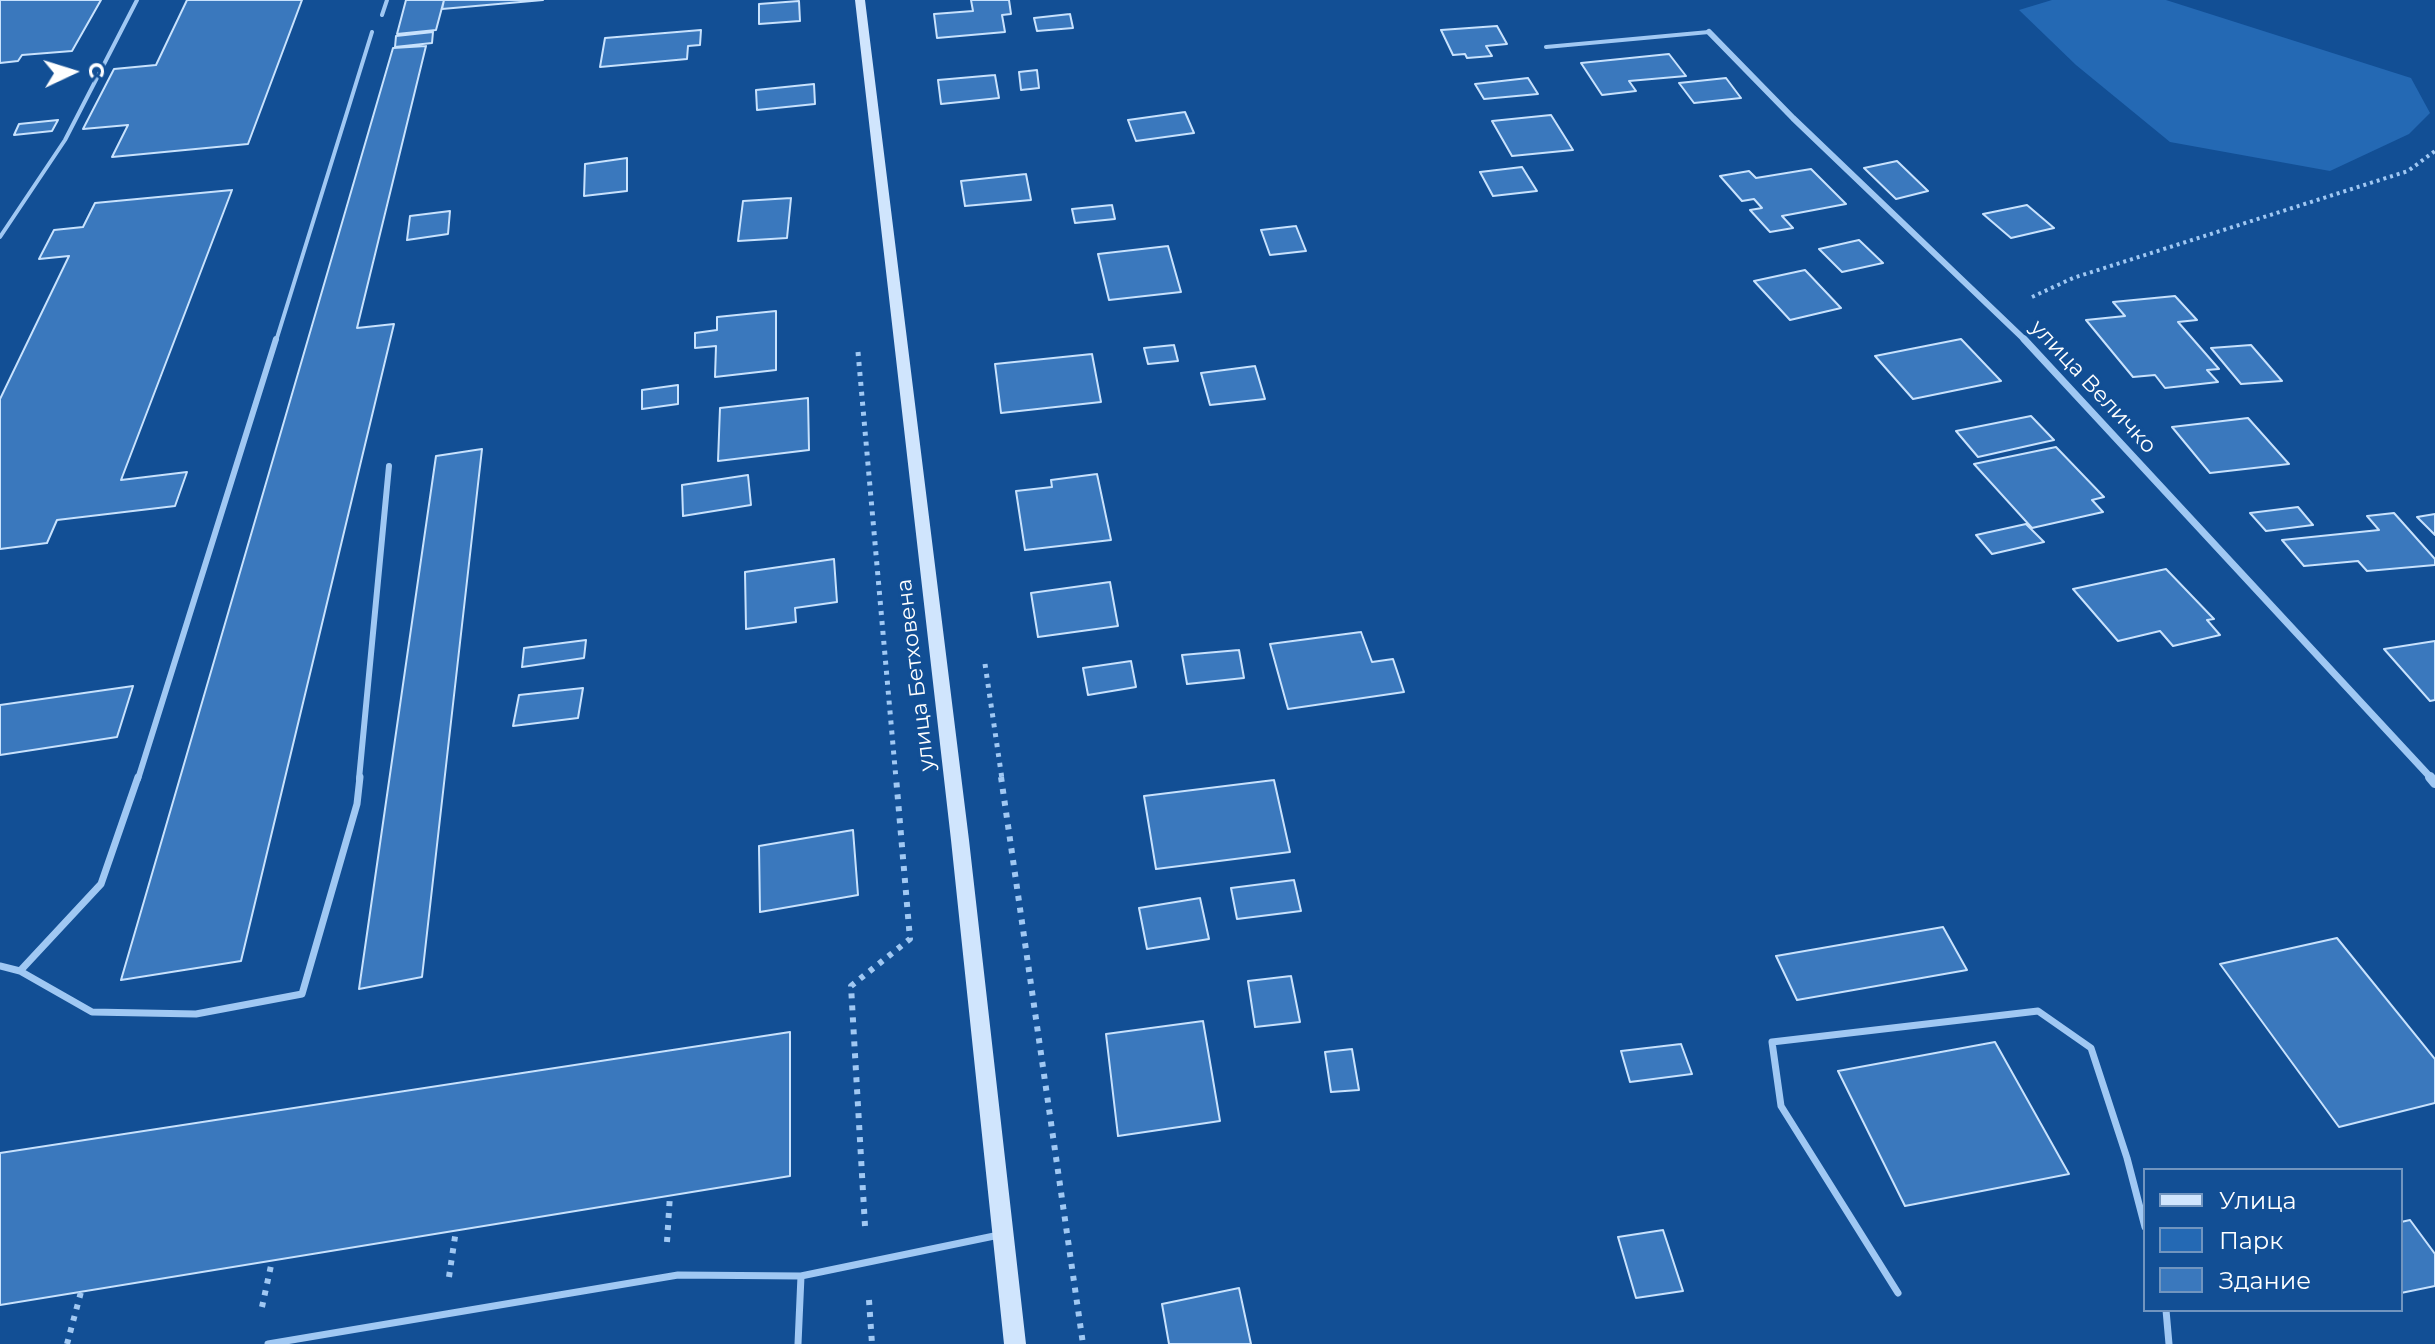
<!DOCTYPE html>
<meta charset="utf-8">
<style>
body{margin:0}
#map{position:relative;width:2435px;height:1344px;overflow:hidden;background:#124f95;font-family:Montserrat,sans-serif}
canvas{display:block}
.legend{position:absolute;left:2143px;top:1168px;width:260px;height:144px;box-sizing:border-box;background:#124f95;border:2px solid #7195bf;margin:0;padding:10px 14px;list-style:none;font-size:24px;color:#fff}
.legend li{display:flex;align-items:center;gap:16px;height:40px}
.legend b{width:40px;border:2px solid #7195bf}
.north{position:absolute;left:32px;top:32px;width:80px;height:80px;-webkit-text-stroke:6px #124f95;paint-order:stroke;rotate:86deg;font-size:22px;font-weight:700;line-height:32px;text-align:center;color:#fff}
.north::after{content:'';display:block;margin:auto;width:28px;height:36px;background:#fff;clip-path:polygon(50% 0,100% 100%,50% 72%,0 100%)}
</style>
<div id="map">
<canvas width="2435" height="1344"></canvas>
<ul class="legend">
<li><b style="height:10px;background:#d0e5fd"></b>Улица</li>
<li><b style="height:22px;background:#2469b4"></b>Парк</li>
<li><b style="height:22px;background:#3a78bd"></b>Здание</li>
</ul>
<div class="north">С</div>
</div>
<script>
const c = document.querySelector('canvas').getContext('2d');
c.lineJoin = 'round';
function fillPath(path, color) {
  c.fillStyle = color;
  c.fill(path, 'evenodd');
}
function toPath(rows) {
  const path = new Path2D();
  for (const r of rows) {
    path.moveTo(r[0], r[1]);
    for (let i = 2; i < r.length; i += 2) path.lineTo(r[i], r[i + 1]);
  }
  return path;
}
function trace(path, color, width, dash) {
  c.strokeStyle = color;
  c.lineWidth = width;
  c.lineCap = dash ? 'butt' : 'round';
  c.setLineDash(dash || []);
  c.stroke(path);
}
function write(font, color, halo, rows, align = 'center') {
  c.font = font + ' Montserrat,sans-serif';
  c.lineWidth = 6;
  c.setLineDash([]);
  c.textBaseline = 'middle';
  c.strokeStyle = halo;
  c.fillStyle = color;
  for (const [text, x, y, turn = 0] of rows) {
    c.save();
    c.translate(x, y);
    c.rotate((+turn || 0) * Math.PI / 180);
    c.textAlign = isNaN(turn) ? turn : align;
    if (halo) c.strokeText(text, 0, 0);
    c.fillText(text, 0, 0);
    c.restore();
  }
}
const green = toPath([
 [2052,0,2166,0,2411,78,2430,113,2409,134,2330,171,2170,142,2076,65,2019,10]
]);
const building = toPath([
 [0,0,101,0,72,51,22,55,18,61,0,63,0,0],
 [187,0,302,0,248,144,112,157,128,125,83,129,114,69,156,65,187,0],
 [406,0,444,0,436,30,397,34,406,0],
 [444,0,543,0,442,9,444,0],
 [971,0,1009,0,1011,14,1002,15,1005,32,937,38,934,14,973,11,971,0],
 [799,1,800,21,759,24,759,4,799,1],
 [1070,14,1073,28,1037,31,1034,18,1070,14],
 [1497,26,1507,44,1486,46,1492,56,1467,58,1465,54,1453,55,1441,30,1497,26],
 [701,30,700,45,688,46,687,59,600,67,605,38,701,30],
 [433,32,432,43,395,47,396,36,433,32],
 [426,46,357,328,394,324,241,961,121,980,393,48,426,46],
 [1669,54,1686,76,1629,81,1636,91,1602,95,1581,63,1669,54],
 [1037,70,1039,88,1021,90,1019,72,1037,70],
 [995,75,999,98,941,104,938,80,995,75],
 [1528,78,1538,94,1484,99,1475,84,1528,78],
 [1726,78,1741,98,1694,103,1679,83,1726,78],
 [814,84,815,104,757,110,756,90,814,84],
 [1185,112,1194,133,1136,141,1128,120,1185,112],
 [1551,115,1573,150,1512,156,1492,121,1551,115],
 [58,120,52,131,14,135,19,124,58,120],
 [627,158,627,191,584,196,585,164,627,158],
 [1897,161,1928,191,1896,199,1864,168,1897,161],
 [1522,167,1537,191,1493,196,1480,172,1522,167],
 [1811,169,1846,204,1782,216,1793,228,1770,232,1750,210,1762,208,1754,199,1742,201,1720,176,1749,171,1756,178,1811,169],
 [1026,174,1031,200,965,206,961,181,1026,174],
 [232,190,121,480,187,472,175,506,57,520,47,543,0,549,0,399,69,256,39,259,54,230,83,227,95,203,232,190],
 [791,198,787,238,738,241,743,201,791,198],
 [1112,205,1115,219,1075,223,1072,209,1112,205],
 [2027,205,2054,228,2011,238,1983,214,2027,205],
 [450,211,448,234,407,240,410,216,450,211],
 [1296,226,1306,251,1270,255,1261,230,1296,226],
 [1859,240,1883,263,1842,272,1819,249,1859,240],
 [1168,246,1181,292,1109,300,1098,254,1168,246],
 [1805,270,1841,308,1790,320,1754,281,1805,270],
 [2175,296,2197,320,2178,322,2219,369,2207,370,2218,382,2165,388,2155,375,2133,377,2086,320,2125,316,2113,302,2175,296],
 [776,311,776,370,715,377,716,346,695,348,695,333,717,330,717,317,776,311],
 [1961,339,2001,381,1913,399,1875,356,1961,339],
 [1174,345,1178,361,1148,364,1144,348,1174,345],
 [2251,345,2282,381,2241,384,2211,348,2251,345],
 [1092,354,1101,402,1001,413,995,364,1092,354],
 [1255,366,1265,399,1210,405,1201,373,1255,366],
 [678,385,678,404,642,409,642,390,678,385],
 [808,398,809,450,718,461,720,408,808,398],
 [2031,416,2054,440,1978,457,1956,431,2031,416],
 [2248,418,2289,464,2210,473,2172,427,2248,418],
 [2056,447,2104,497,2092,500,2103,512,2032,528,1974,464,2056,447],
 [482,449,422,977,359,989,436,456,482,449],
 [1097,474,1111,540,1025,550,1016,491,1052,487,1051,480,1097,474],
 [748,475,751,505,683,516,682,485,748,475],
 [2298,507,2313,525,2266,531,2250,513,2298,507],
 [2394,513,2435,559,2435,565,2367,571,2358,561,2304,566,2282,540,2379,530,2367,516,2394,513],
 [2435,514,2435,535,2417,517,2435,514],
 [2026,524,2044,542,1992,554,1976,535,2026,524],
 [834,559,837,602,795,608,796,622,746,629,745,572,834,559],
 [2166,569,2214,619,2207,620,2220,635,2173,646,2160,631,2118,641,2073,589,2166,569],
 [1110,582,1118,626,1038,637,1031,593,1110,582],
 [1361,632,1372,662,1393,659,1404,692,1288,709,1270,644,1361,632],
 [586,640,584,658,522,667,524,648,586,640],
 [2435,641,2435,700,2430,701,2384,649,2435,641],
 [1239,650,1244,678,1187,684,1182,655,1239,650],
 [1131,661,1136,687,1088,695,1083,668,1131,661],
 [133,686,117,737,0,755,0,705,133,686],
 [583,688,578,718,513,726,519,695,583,688],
 [1274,780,1290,852,1156,869,1144,796,1274,780],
 [853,830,858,895,760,912,759,846,853,830],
 [1294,880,1301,911,1237,919,1231,888,1294,880],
 [1200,898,1209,939,1147,949,1139,908,1200,898],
 [1943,927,1967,970,1797,1000,1776,956,1943,927],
 [2337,938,2435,1059,2435,1103,2339,1127,2220,964,2337,938],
 [1291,976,1300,1022,1255,1027,1248,981,1291,976],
 [1203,1021,1220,1121,1118,1136,1106,1034,1203,1021],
 [790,1032,790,1176,0,1305,0,1153,790,1032],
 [1995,1042,2069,1174,1905,1206,1838,1071,1995,1042],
 [1681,1044,1692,1074,1630,1082,1621,1051,1681,1044],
 [1352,1049,1359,1090,1331,1092,1325,1052,1352,1049],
 [2410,1220,2435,1254,2435,1286,2401,1293,2401,1222,2410,1220],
 [1663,1230,1683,1291,1636,1298,1618,1237,1663,1230],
 [1239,1288,1251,1344,1169,1344,1162,1304,1239,1288]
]);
const pathFar2 = toPath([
 [2032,297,2073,278,2408,171,2435,151]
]);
const pathFar1 = toPath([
 [858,352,896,779],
 [985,664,1002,779]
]);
const path = toPath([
 [1001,777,1083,1344],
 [865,1226,851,986,910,939,896,777],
 [667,1242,670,1195],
 [449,1277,456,1230],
 [869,1300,872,1344],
 [262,1307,272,1261],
 [67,1344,81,1292]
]);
const serviceFar2 = toPath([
 [382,15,387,0],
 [1546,47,1709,32],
 [0,237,65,140,137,0],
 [276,341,372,32]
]);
const serviceFar1 = toPath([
 [138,779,276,339],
 [359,779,389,466]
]);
const service = toPath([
 [138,777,101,884,20,971,92,1012,196,1014,302,994,357,804,360,777],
 [0,966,20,971],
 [1898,1293,1781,1106,1772,1042,2038,1011,2091,1048,2127,1158,2145,1227],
 [2166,1310,2169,1344],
 [268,1344,678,1275,801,1276,999,1235],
 [798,1344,801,1276]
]);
const minorFar2 = toPath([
 [1709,32,1793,118,2026,341]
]);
const minorFar1 = toPath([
 [2024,339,2432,779]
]);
const minor = toPath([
 [2430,777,2435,783]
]);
const secondary = toPath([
 [855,0,865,0,969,840,1026,1344,1004,1344,951,840,855,0]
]);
const streetNames = [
 ["улица Величко",2093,387,47],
 ["улица Бетховена",916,675,-97]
];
fillPath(green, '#2469b4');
fillPath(building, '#3a78bd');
trace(building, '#c8e2fd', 2);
trace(pathFar2, '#a0c8f3', 4, [3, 4]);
trace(pathFar1, '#a0c8f3', 5, [4, 6]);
trace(path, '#a0c8f3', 6, [5, 7]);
trace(serviceFar2, '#a0c8f3', 4);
trace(serviceFar1, '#a0c8f3', 6);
trace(service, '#a0c8f3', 7);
trace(minorFar2, '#a0c8f3', 6);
trace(minorFar1, '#a0c8f3', 7);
trace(minor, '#a0c8f3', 10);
fillPath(secondary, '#d0e5fd');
write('22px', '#fff', '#124f95', streetNames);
</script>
